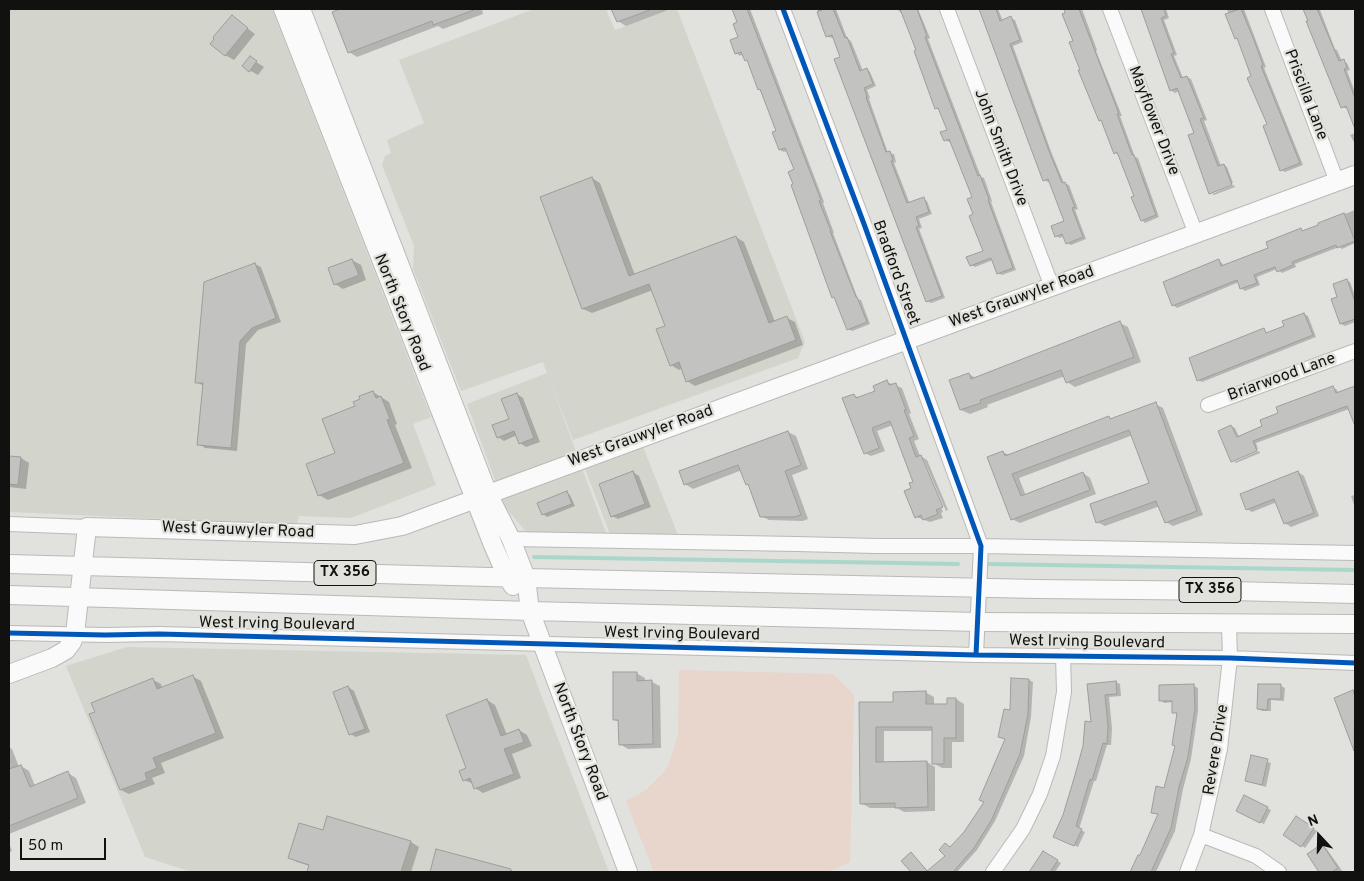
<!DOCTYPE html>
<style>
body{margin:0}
#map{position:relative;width:1364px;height:881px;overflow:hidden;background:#e1e1de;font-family:Overpass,sans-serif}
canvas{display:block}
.frame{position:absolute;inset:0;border:10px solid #11110f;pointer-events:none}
.north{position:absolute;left:1294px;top:811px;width:50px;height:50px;-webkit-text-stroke:4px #e2e2dd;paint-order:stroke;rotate:339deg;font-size:14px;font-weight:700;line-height:20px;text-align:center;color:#11110f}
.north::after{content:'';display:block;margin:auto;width:18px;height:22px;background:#11110f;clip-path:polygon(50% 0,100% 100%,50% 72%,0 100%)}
.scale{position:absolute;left:20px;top:838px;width:86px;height:22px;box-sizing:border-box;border:2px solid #11110f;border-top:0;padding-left:6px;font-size:15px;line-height:18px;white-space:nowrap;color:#11110f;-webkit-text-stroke:4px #e2e2dd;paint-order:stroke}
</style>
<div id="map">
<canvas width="1364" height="881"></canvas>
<div class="frame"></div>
<div class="north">N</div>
<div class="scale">50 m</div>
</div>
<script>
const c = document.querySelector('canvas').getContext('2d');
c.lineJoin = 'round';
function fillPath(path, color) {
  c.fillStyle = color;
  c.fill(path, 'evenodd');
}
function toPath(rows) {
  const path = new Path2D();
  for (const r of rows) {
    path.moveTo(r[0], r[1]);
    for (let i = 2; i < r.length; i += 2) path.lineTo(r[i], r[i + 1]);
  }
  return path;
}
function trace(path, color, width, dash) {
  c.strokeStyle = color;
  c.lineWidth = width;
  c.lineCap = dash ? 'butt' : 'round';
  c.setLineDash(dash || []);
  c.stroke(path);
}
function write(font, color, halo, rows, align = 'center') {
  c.font = font + ' Overpass,sans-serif';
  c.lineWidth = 4.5;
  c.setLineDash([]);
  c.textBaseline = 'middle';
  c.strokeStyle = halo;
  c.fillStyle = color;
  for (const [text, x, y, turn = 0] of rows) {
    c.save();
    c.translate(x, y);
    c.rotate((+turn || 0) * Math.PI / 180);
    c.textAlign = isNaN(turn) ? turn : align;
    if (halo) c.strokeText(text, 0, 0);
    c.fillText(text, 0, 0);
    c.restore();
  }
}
const built = toPath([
 [9,9,272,9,431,417,413,424,436,485,351,518,299,516,297,525,9,512],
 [534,9,606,9,615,30,666,11,677,9,805,342,798,358,573,440,548,376,606,533,527,533,505,507,467,404,547,373,543,362,461,391,413,269,414,246,382,165,385,156,391,153,387,140,424,123,399,60],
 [643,447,678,535,610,534,585,469],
 [127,647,526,655,609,872,192,872,145,857,66,666]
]);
const green = toPath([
 [679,670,833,674,854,695,850,862,828,872,654,872,626,801,646,790,663,773,669,764,678,734]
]);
const shadow = toPath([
 [344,9,482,9,483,14,443,29,438,26,357,57,349,52,334,13],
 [613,9,671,9,626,26,618,21],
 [733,9,750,9,824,202,823,203,834,233,833,233,858,299,861,300,870,324,852,331,848,329,836,299,833,297,794,185,795,170,788,150,784,152,780,150,774,133,778,132,748,62,746,60,743,54,740,56,736,53,740,37,739,23],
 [817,9,836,9,847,38,851,41,863,71,867,69,870,72,876,86,867,90,870,98,869,99,888,153,894,154,896,162,894,163,910,204,923,199,927,201,932,214,919,219,922,228,919,229,945,298,931,303,927,301,842,57,834,37,831,38,827,36],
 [897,9,918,9,930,38,928,39,981,177,984,178,992,201,991,202,1016,270,1002,275,998,273,993,260,975,267,971,265,984,251,975,215,973,198,951,142,949,142,945,140,948,131,940,110,936,108,918,51,903,12,901,13],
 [980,9,998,9,1003,21,1011,18,1015,20,1023,42,1013,46,1052,154,1064,183,1069,185,1078,209,1075,210,1086,239,1071,245,1067,243,1064,236,1060,238,1056,236,1066,222,1050,181,1048,182,1044,180],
 [1065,9,1082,9,1097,50,1096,51,1122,116,1120,116,1135,157,1138,158,1159,217,1145,223,1142,220,1135,197,1119,155,1115,153,1104,123,1100,120,1081,70],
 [1142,9,1166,9,1169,18,1164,20,1177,55,1174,56,1183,78,1187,77,1191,79,1207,120,1204,121,1221,166,1224,165,1227,167,1233,183,1211,191,1211,193,1196,133,1179,91,1175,93,1171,90],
 [1227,9,1244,9,1266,67,1264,68,1303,165,1285,172,1281,170,1269,125,1239,39,1236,38],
 [1305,9,1322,9,1320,10,1335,49,1337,50,1342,61,1347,63,1350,70,1347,71,1355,92,1355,128,1348,109,1342,107],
 [232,17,255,34,234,60,225,55],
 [250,58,264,67,258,75,249,70],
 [1355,133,1355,144,1350,135],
 [592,178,600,183,635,275,736,237,744,242,775,322,787,318,795,322,803,345,695,386,687,381,682,368,679,370,671,365,667,327,653,290,592,313,583,309,541,198],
 [1234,185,1235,187,1214,195,1212,194],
 [1355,210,1355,243,1342,249,1339,247,1295,264,1296,267,1282,273,1277,269,1257,277,1260,285,1245,291,1241,288,1239,282,1177,308,1173,305,1219,261,1222,263,1224,267,1270,249,1301,230,1305,232,1320,226,1319,224],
 [352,260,361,265,366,280,343,289,335,284],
 [255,264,261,267,281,322,258,330,246,344,237,451,205,448,199,444,204,386,196,382],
 [1346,280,1350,282,1355,296,1355,322,1345,326,1341,324,1332,300,1339,297],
 [1304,314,1308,316,1316,337,1202,382,1198,380,1264,330,1268,334,1286,327],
 [1120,323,1128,327,1141,362,1075,387,1067,382,1065,376,987,405,988,407,970,414,961,410,951,381,969,374,976,378],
 [887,382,902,388,911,413,909,414,919,439,914,441,920,456,927,460,948,510,946,511,924,460,921,460,943,512,941,513,943,518,930,522,916,517,913,489,914,483,893,425,877,431,885,451,871,456,865,453,854,395,859,398,876,391],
 [1333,387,1337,390,1339,394,1355,387,1355,414,1349,409,1256,443,1258,449,1233,460,1231,426,1235,428,1239,437,1264,427,1280,414],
 [373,392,389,402,397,424,395,425,412,468,328,500,319,495,337,454,357,407],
 [517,394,523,398,540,442,526,447,520,443,517,435,504,441,498,437,510,420],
 [1155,404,1163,408,1203,515,1173,526,1166,522,1160,506,1105,526,1097,522,1151,483,1133,435,1019,478,1026,496,1083,473,1090,478,1096,494,1020,523,1012,519,1003,452,1009,455,1109,417,1113,420],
 [788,432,796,436,808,469,792,475,808,519,803,521,769,520,761,516,750,486,747,484,742,470,693,489,685,484],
 [1259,451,1260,453,1236,463,1234,462],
 [9,457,21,458,29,463,26,489,9,487],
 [633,472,639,476,651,507,618,519,612,516],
 [1298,472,1304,476,1319,516,1291,527,1285,523,1277,502,1252,512,1247,509],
 [567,493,570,495,575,506,547,517,543,514],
 [1355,495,1355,508,1351,496],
 [636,673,645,678,645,682,652,682,660,686,661,748,628,749,620,744,620,722,615,720],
 [192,676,201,681,224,738,161,763,165,773,152,778,155,784,129,794,121,790,96,713,153,680,161,684,162,688],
 [1029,680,1033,682,1031,717,1024,756,995,821,977,850,957,872,913,872,903,861,911,854,929,872,947,856,985,802,1006,739,1000,737],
 [1116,682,1120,684,1121,696,1109,697,1112,729,1111,745,1107,745,1096,781,1094,781,1079,829,1085,832,1078,847,1058,838,1093,723,1089,685],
 [1194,686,1198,688,1198,711,1191,759,1183,789,1175,831,1156,872,1131,872,1139,856,1141,857,1160,815,1152,812,1165,789,1176,746,1178,714,1174,712,1173,702,1164,703,1161,700],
 [1281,686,1285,688,1284,701,1271,700,1271,711,1262,711,1258,709],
 [348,687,354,691,370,732,356,737,350,734],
 [925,692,934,697,934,705,948,705,956,699,964,704,964,742,952,742,952,768,942,768,933,763,933,731,884,731,884,763,927,762,935,767,935,811,904,812,897,808,870,808,861,803,861,703,894,703],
 [1353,692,1355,693,1355,749,1336,698],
 [487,700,495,705,507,735,519,730,527,735,532,746,512,754,521,778,483,793,475,788,474,784,464,780],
 [9,747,12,749,19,767,21,766,29,771,35,786,68,773,76,778,86,803,9,834],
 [1252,757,1271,763,1266,787,1246,781],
 [1267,808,1271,810,1264,824,1241,813],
 [328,817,411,842,419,847,411,872,308,872,310,866,297,862,289,858,324,832],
 [1300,820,1317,831,1305,848,1285,834],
 [9,843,12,851,9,853],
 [1322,846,1326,848,1343,872,1321,872,1309,855],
 [437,850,517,872,431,872],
 [1043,853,1061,863,1055,872,1031,872]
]);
const stream = toPath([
 [534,557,958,564],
 [988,564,1355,570]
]);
const building = toPath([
 [340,9,474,9,474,10,433,25,432,21,348,53,332,12,340,9],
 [611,9,650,9,650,10,617,22,611,9],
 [732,9,747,9,821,200,819,201,831,231,830,231,856,297,857,297,867,322,847,330,834,297,832,298,791,185,793,184,788,172,794,169,785,148,779,150,772,132,776,131,760,89,758,90,747,60,745,61,741,52,735,54,730,40,738,37,733,24,737,22,732,9],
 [824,9,833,9,845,38,847,37,860,71,867,68,873,84,864,88,867,96,866,97,886,152,890,151,893,160,891,161,907,203,924,197,929,212,916,217,919,226,916,227,942,296,926,302,834,59,840,57,832,35,826,37,817,12,824,9],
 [900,9,917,9,927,36,925,37,978,176,980,175,989,199,988,200,1013,268,997,274,991,258,970,266,966,257,983,251,969,216,973,214,967,199,972,197,949,139,944,141,940,132,947,130,938,108,935,109,914,51,916,50,900,9],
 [979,9,996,9,1000,21,1011,16,1020,40,1010,44,1049,151,1062,183,1065,182,1075,207,1072,208,1083,237,1066,244,1062,234,1055,237,1051,226,1064,221,1048,179,1043,181,979,9],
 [1064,9,1079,9,1119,114,1117,114,1132,155,1134,155,1156,215,1141,221,1131,197,1134,196,1117,152,1114,154,1101,120,1099,121,1078,70,1080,70,1069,42,1073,41,1062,14,1065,13,1064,9],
 [1141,9,1164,9,1166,16,1161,18,1174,53,1171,54,1181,78,1187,76,1204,118,1200,119,1218,166,1224,164,1232,185,1209,194,1188,135,1194,133,1177,88,1170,91,1141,9],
 [1240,9,1241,9,1254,40,1263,65,1261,66,1300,163,1280,171,1263,126,1267,124,1247,78,1251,76,1237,38,1235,39,1225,14,1240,9],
 [1303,9,1317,9,1339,61,1344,59,1347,68,1344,69,1355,98,1355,129,1346,106,1341,108,1306,21,1308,21,1303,9],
 [232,15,248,28,225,56,210,44,214,39,213,37,232,15],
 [250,56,257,61,249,72,242,66,250,56],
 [592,177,629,276,736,236,769,323,787,316,796,340,686,382,679,362,670,366,656,329,665,326,649,284,582,309,540,197,592,177],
 [1344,213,1355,241,1337,248,1336,245,1292,262,1293,265,1277,272,1275,267,1254,275,1257,283,1240,289,1237,280,1172,306,1163,282,1219,259,1221,266,1268,248,1266,242,1301,228,1302,231,1318,225,1318,223,1344,213],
 [352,259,359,275,334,285,328,268,352,259],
 [255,263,276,318,252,328,240,341,231,448,197,445,203,383,195,383,204,282,255,263],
 [1347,279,1355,302,1355,319,1340,324,1331,299,1337,297,1333,284,1347,279],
 [1304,313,1313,335,1197,381,1189,358,1264,328,1266,333,1284,326,1282,321,1304,313],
 [1120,321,1134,357,1066,383,1061,370,980,400,981,403,960,410,949,380,969,373,971,379,1120,321],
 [887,380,889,385,896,383,906,410,904,410,914,436,909,438,916,457,921,455,943,507,936,510,938,514,923,520,921,515,915,518,904,491,911,488,909,483,913,482,890,421,872,428,879,448,864,454,842,398,854,394,856,398,875,391,873,386,887,380],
 [1333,386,1336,393,1355,386,1355,426,1347,406,1253,441,1257,451,1231,462,1218,431,1231,425,1237,437,1262,426,1260,420,1278,413,1276,407,1333,386],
 [373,391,376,398,381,396,390,419,387,420,404,463,318,496,306,464,335,453,322,419,355,406,353,402,360,399,359,396,373,391],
 [517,393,534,438,519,444,514,431,497,438,492,425,509,419,501,399,517,393],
 [1156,402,1197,511,1165,523,1156,501,1096,523,1090,504,1149,483,1129,430,1012,474,1021,496,1083,472,1090,490,1011,520,987,457,1003,451,1005,456,1109,416,1110,419,1156,402],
 [788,431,801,465,785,471,801,515,794,517,760,517,748,484,746,485,738,465,684,485,679,471,788,431],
 [9,456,21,457,18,485,9,484,9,456],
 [633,471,645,504,611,517,599,484,633,471],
 [1298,471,1314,513,1284,524,1274,499,1246,510,1240,494,1298,471],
 [567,491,572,504,542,515,537,503,567,491],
 [613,672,637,672,637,681,652,680,653,744,619,745,618,720,613,720,613,672],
 [193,675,216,733,153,758,157,768,145,773,147,780,120,790,89,714,95,712,91,703,153,678,157,689,193,675],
 [1011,678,1029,679,1028,714,1020,754,992,819,974,848,953,872,911,872,901,861,911,852,927,871,945,856,939,850,945,843,950,847,964,832,984,802,979,800,1005,739,998,737,1004,709,1010,710,1011,678],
 [1116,681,1117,694,1105,695,1108,726,1107,744,1103,743,1092,780,1090,779,1076,826,1082,829,1074,846,1053,837,1063,815,1075,775,1083,746,1085,721,1091,722,1087,684,1116,681],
 [1194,684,1195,708,1188,757,1179,787,1171,828,1151,872,1130,872,1138,855,1140,855,1158,814,1151,813,1156,786,1164,788,1175,746,1172,745,1177,713,1172,713,1172,701,1159,701,1159,685,1194,684],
 [1258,684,1281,684,1281,699,1268,699,1267,710,1257,709,1258,684],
 [348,686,365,729,349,735,333,692,348,686],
 [1353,690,1355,697,1354,751,1334,698,1353,690],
 [926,691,926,704,947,704,947,698,956,698,956,738,944,738,944,764,932,764,932,727,876,727,876,762,927,761,928,807,895,808,895,803,860,804,859,702,893,702,893,692,926,691],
 [487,699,501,736,519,729,524,742,504,749,514,774,474,789,470,778,463,781,459,771,466,768,446,715,487,699],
 [1251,755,1268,759,1262,785,1245,781,1251,755],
 [21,765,30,787,68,771,78,798,9,826,9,769,21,765],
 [1244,795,1268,807,1260,823,1236,811,1244,795],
 [327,816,411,841,401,872,307,872,309,865,288,858,299,823,323,830,327,816],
 [1296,816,1314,828,1301,847,1283,835,1296,816],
 [1322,844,1338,868,1332,872,1319,872,1307,854,1322,844],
 [436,849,511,869,511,872,430,872,436,849],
 [1043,851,1058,860,1050,872,1029,872,1043,851]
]);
const minor = toPath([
 [783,9,864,224,981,546,976,655],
 [947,9,1052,287],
 [1110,9,1196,234],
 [1272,9,1337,182],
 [1208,405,1355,351],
 [9,524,87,527],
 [511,539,797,544,876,546,981,546,1355,553],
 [9,633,105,635,159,634,976,655,1230,658,1355,663],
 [1201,835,1256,856,1279,872],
 [993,872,1023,829,1040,794,1053,756,1064,692,1063,655],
 [1187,872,1201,835,1220,749,1230,658,1229,624]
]);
const major = toPath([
 [283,9,493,545,507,577,513,586],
 [301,9,488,494,511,539,526,578,530,611,628,872],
 [9,564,526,578,1038,589,1231,591,1355,594],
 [9,595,530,611,978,622,1355,624],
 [9,674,52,658,66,650,72,642,75,634,87,527,355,535,402,526,1355,175]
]);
const cycleway = toPath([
 [783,9,864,224,981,546,976,655],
 [9,633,105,635,159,634,976,655,1230,658,1355,663]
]);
const shields = [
 [345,573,62],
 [1210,590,62]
];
const shieldNames = [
 ["TX 356",345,573],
 ["TX 356",1210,590]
];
const streetNames = [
 ["Priscilla Lane",1305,95,69],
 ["Mayflower Drive",1153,121,69],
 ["John Smith Drive",1000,148,69],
 ["Bradford Street",895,273,70],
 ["West Grauwyler Road",1022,298,-20],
 ["North Story Road",401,313,68],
 ["Briarwood Lane",1282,378,-20],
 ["West Grauwyler Road",641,437,-20],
 ["West Grauwyler Road",238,531,2],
 ["West Irving Boulevard",277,625,1],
 ["West Irving Boulevard",682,635,1],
 ["West Irving Boulevard",1087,643,1],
 ["North Story Road",579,742,69],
 ["Revere Drive",1217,750,-81]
];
fillPath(built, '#d3d4cc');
fillPath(green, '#e8d5cc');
fillPath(shadow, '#0003');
trace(stream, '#aad7ca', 4);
fillPath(building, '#c2c3c1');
trace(building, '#9d9d9b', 1);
trace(minor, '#b9b9b8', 16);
trace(major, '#b9b9b8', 20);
trace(minor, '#fafafa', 14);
trace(major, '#fafafa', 18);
trace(cycleway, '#0057b8', 5);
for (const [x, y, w] of shields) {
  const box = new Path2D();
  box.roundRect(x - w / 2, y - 12.5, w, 25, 4);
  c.fillStyle = '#e2e2dd';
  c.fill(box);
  trace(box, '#11110f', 1);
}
write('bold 15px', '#11110f', null, shieldNames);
write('16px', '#11110f', '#e2e2dd', streetNames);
</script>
